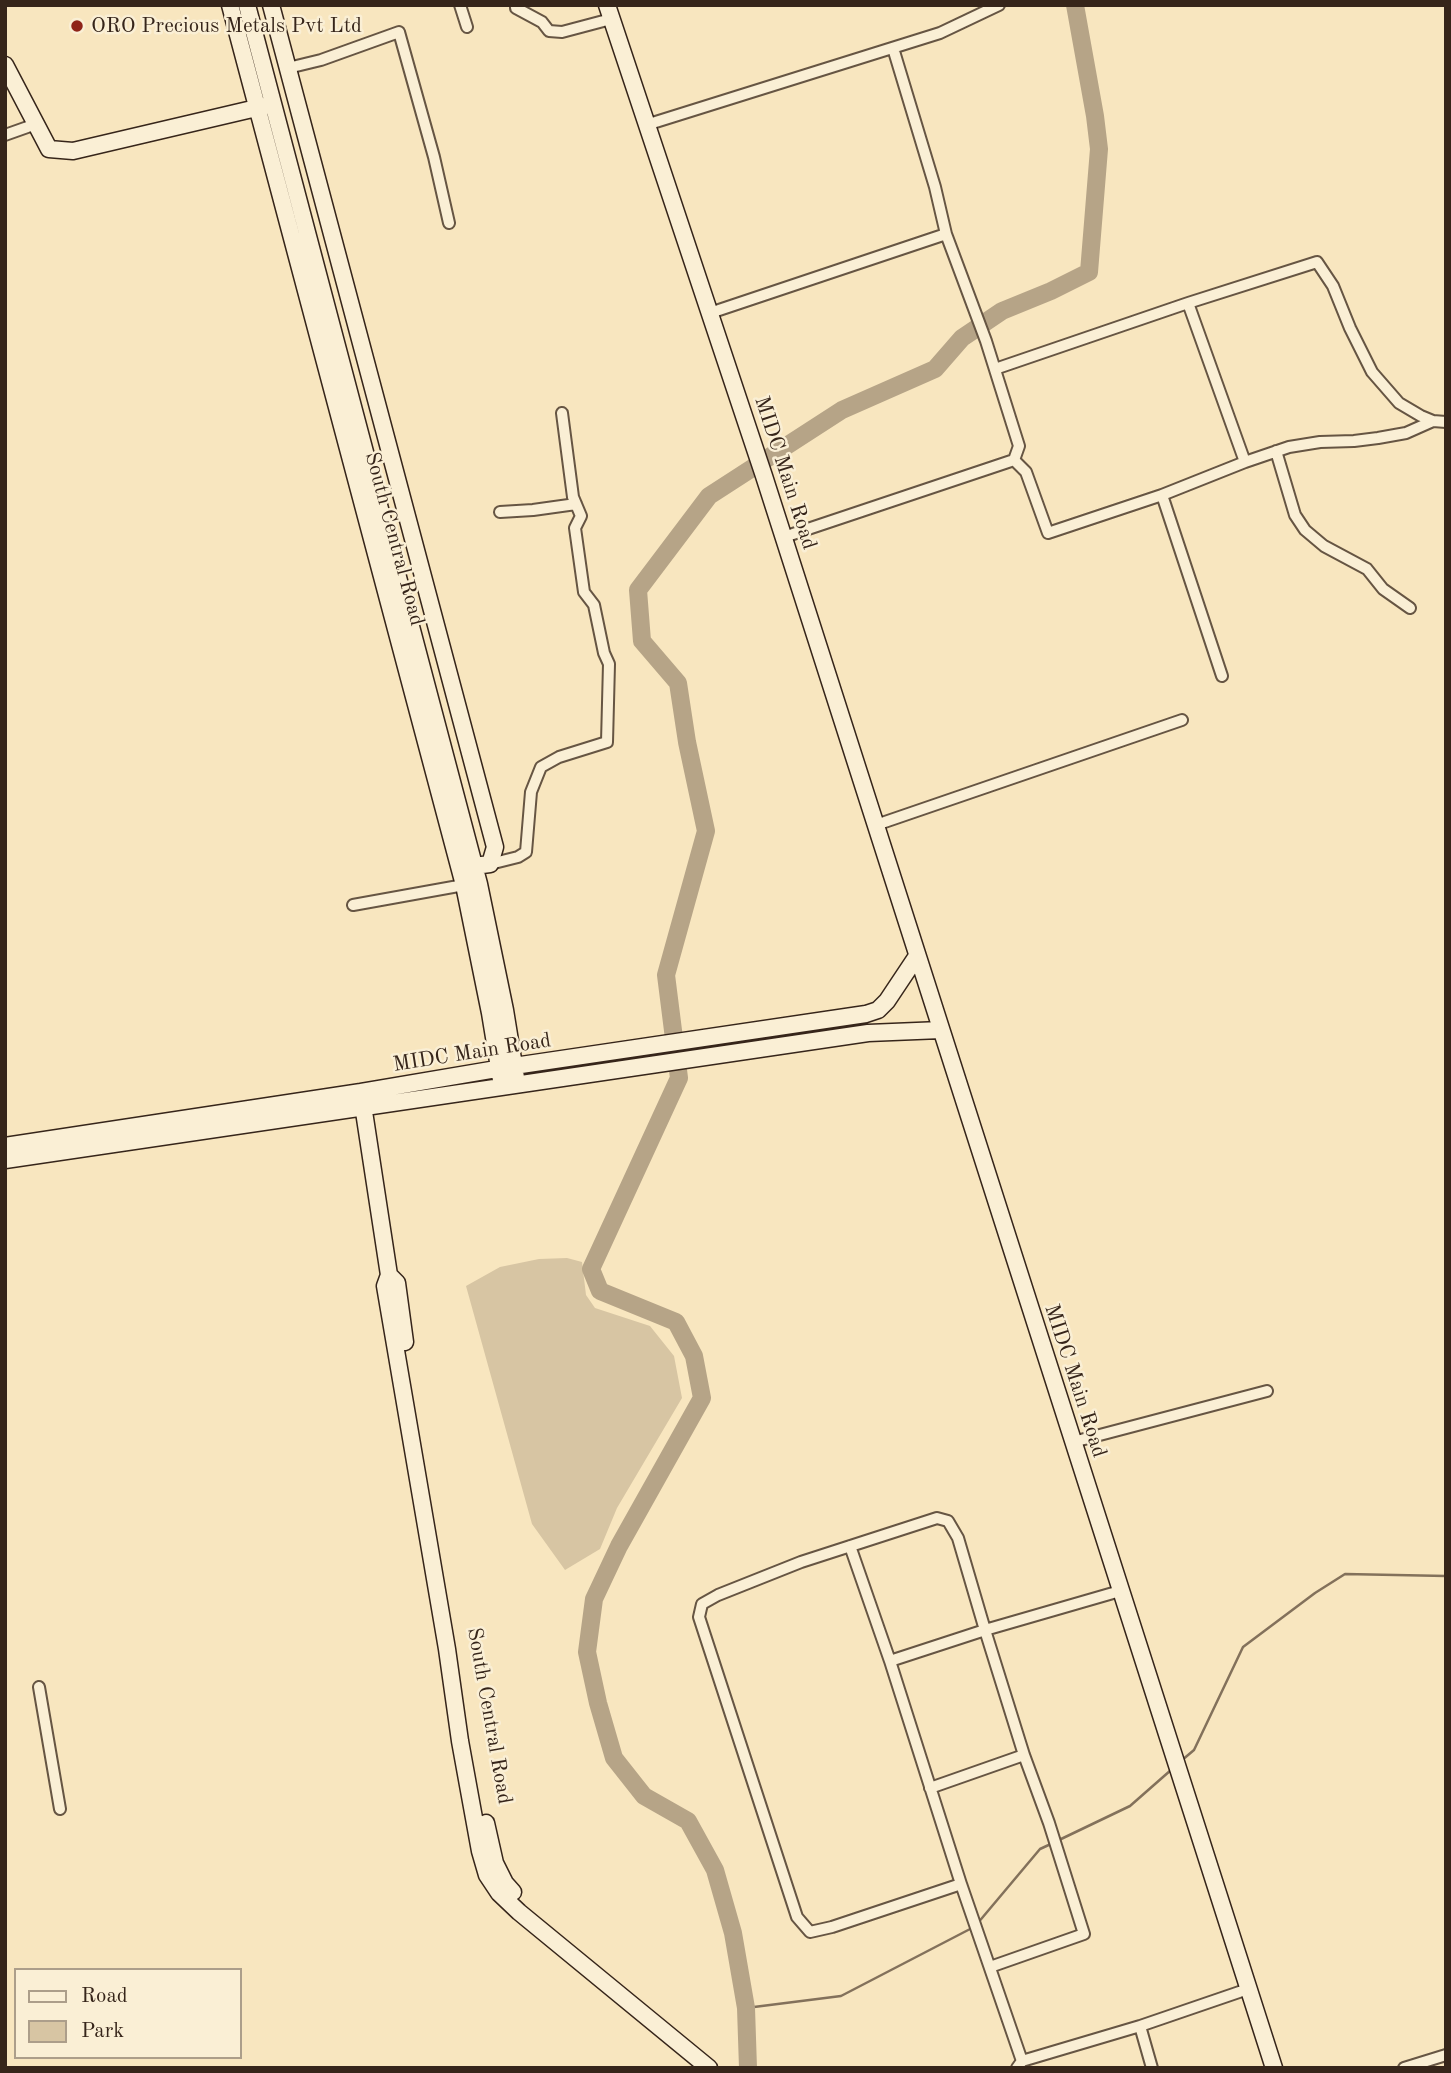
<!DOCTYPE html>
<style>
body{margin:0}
#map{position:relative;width:1451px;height:2073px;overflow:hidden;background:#f8e6bf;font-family:"Old Standard TT",serif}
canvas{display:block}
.frame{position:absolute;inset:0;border:7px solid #36251a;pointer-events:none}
.legend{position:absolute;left:14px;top:1968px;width:228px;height:91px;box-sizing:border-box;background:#faefd5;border:2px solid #ac9e8a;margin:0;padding:9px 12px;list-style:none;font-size:21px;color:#36251a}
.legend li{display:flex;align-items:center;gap:14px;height:35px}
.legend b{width:35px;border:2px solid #ac9e8a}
</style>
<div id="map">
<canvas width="1451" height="2073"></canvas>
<div class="frame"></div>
<ul class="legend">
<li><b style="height:9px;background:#faefd5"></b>Road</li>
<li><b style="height:19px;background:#d7c5a3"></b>Park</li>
</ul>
</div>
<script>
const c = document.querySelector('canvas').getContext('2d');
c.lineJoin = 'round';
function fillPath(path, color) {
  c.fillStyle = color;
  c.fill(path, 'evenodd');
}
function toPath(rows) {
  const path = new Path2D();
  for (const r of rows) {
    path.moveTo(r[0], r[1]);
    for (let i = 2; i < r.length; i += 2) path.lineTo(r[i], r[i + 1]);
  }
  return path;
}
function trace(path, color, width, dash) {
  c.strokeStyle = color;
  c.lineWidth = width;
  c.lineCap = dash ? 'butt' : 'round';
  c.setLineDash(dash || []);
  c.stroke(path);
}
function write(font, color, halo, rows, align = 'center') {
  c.font = font + ' "Old Standard TT",serif';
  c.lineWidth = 5;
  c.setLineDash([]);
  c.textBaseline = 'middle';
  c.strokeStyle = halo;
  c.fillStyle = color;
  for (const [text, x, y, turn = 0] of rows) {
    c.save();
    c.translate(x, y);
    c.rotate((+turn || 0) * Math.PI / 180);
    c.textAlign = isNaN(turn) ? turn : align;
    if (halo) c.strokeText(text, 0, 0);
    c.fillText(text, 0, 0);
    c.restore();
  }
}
const green = toPath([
 [567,1258,582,1262,586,1295,595,1308,650,1326,674,1356,682,1398,617,1508,600,1549,565,1570,532,1524,466,1286,500,1267,539,1259]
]);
const stream = toPath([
 [1181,1761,1194,1750,1243,1647,1315,1593,1345,1574,1446,1576],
 [1059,1840,1130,1806,1171,1770],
 [977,1924,1040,1849,1053,1843],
 [746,2008,841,1996,972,1928]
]);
const river = toPath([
 [748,2068,746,2008,733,1933,715,1870,688,1821,644,1796,614,1758,598,1703,587,1652,594,1599,619,1546,702,1398,694,1356,676,1322,600,1291,591,1269,679,1078,666,975,706,831,687,742,678,683,642,641,638,590,709,496,842,410,935,369,962,338,1002,311,1051,291,1089,272,1099,149,1095,116,1075,5]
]);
const street = toPath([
 [460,5,467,27],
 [516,5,516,8,542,22,549,31,562,32,611,19],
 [288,68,321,60,399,32,434,157,449,223],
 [646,125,940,33,999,5],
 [5,135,36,124],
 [1188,303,1245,462,1162,495,1222,676],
 [710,313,946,234,935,187,893,48],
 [995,369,1188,303,1317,262,1333,286,1350,328,1372,372,1399,403,1421,416,1433,421,1446,422],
 [1276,451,1295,515,1305,530,1324,546,1367,569,1383,589,1410,608],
 [1014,460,1026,472,1048,533,1162,495],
 [1245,462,1289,447,1320,442,1354,441,1378,438,1406,433,1433,421],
 [500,512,533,510,576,504],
 [784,537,1014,460,1019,446,986,341,946,234],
 [876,825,1182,720],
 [490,864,518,857,526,852,531,792,541,767,559,757,607,742,609,664,604,653,594,605,584,592,575,528,581,516,573,497,562,413],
 [353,905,464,885],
 [1073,1442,1267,1391],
 [850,1546,890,1661],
 [39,1687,60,1809],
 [930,1788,1024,1755],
 [961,1884,890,1661,985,1630,1024,1755,1049,1823,1084,1934,990,1967],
 [1140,2026,1248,1989],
 [1022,2061,1140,2026,1152,2068],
 [1017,2068,1022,2061,961,1884,832,1927,810,1932,797,1917,699,1617,702,1604,718,1595,801,1562,937,1518,948,1521,958,1538,985,1630,1120,1591],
 [1404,2068,1446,2055]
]);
const secondary = toPath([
 [230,5,464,885,490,1013,502,1086],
 [247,5,479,884,505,1010,517,1084],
 [271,5,495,847,490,864,474,866],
 [607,5,764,476,1274,2068],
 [5,65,49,149,73,151,265,106],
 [361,1092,389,1275,385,1286,447,1649,460,1741,480,1851,487,1875,499,1893,519,1912,709,2068],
 [5,1146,361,1092,514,1066,866,1014,878,1010,887,1001,917,956],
 [5,1160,868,1033,941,1030],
 [389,1275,397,1283,405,1342],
 [486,1823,495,1863,505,1883,513,1892]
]);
const markers = [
 [77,26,7,"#8f2418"]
];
const poiNames = [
 ["ORO Precious Metals Pvt Ltd",91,26]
];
const streetNames = [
 ["MIDC Main Road",785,473,72],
 ["South Central Road",394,539,75],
 ["MIDC Main Road",472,1053,-9],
 ["MIDC Main Road",1075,1381,72],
 ["South Central Road",489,1716,80]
];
fillPath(green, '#d7c5a3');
trace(stream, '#83715b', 2.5);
trace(river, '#b6a487', 18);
trace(street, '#665543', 14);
trace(secondary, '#36251a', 19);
trace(street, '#faefd5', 10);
trace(secondary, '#faefd5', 16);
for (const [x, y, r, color] of markers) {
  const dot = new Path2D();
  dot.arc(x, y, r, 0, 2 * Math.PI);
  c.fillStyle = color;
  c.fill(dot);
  trace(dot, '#faefd5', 2.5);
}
write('21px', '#36251a', '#faefd5', poiNames, 'left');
write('21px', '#36251a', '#faefd5', streetNames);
</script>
